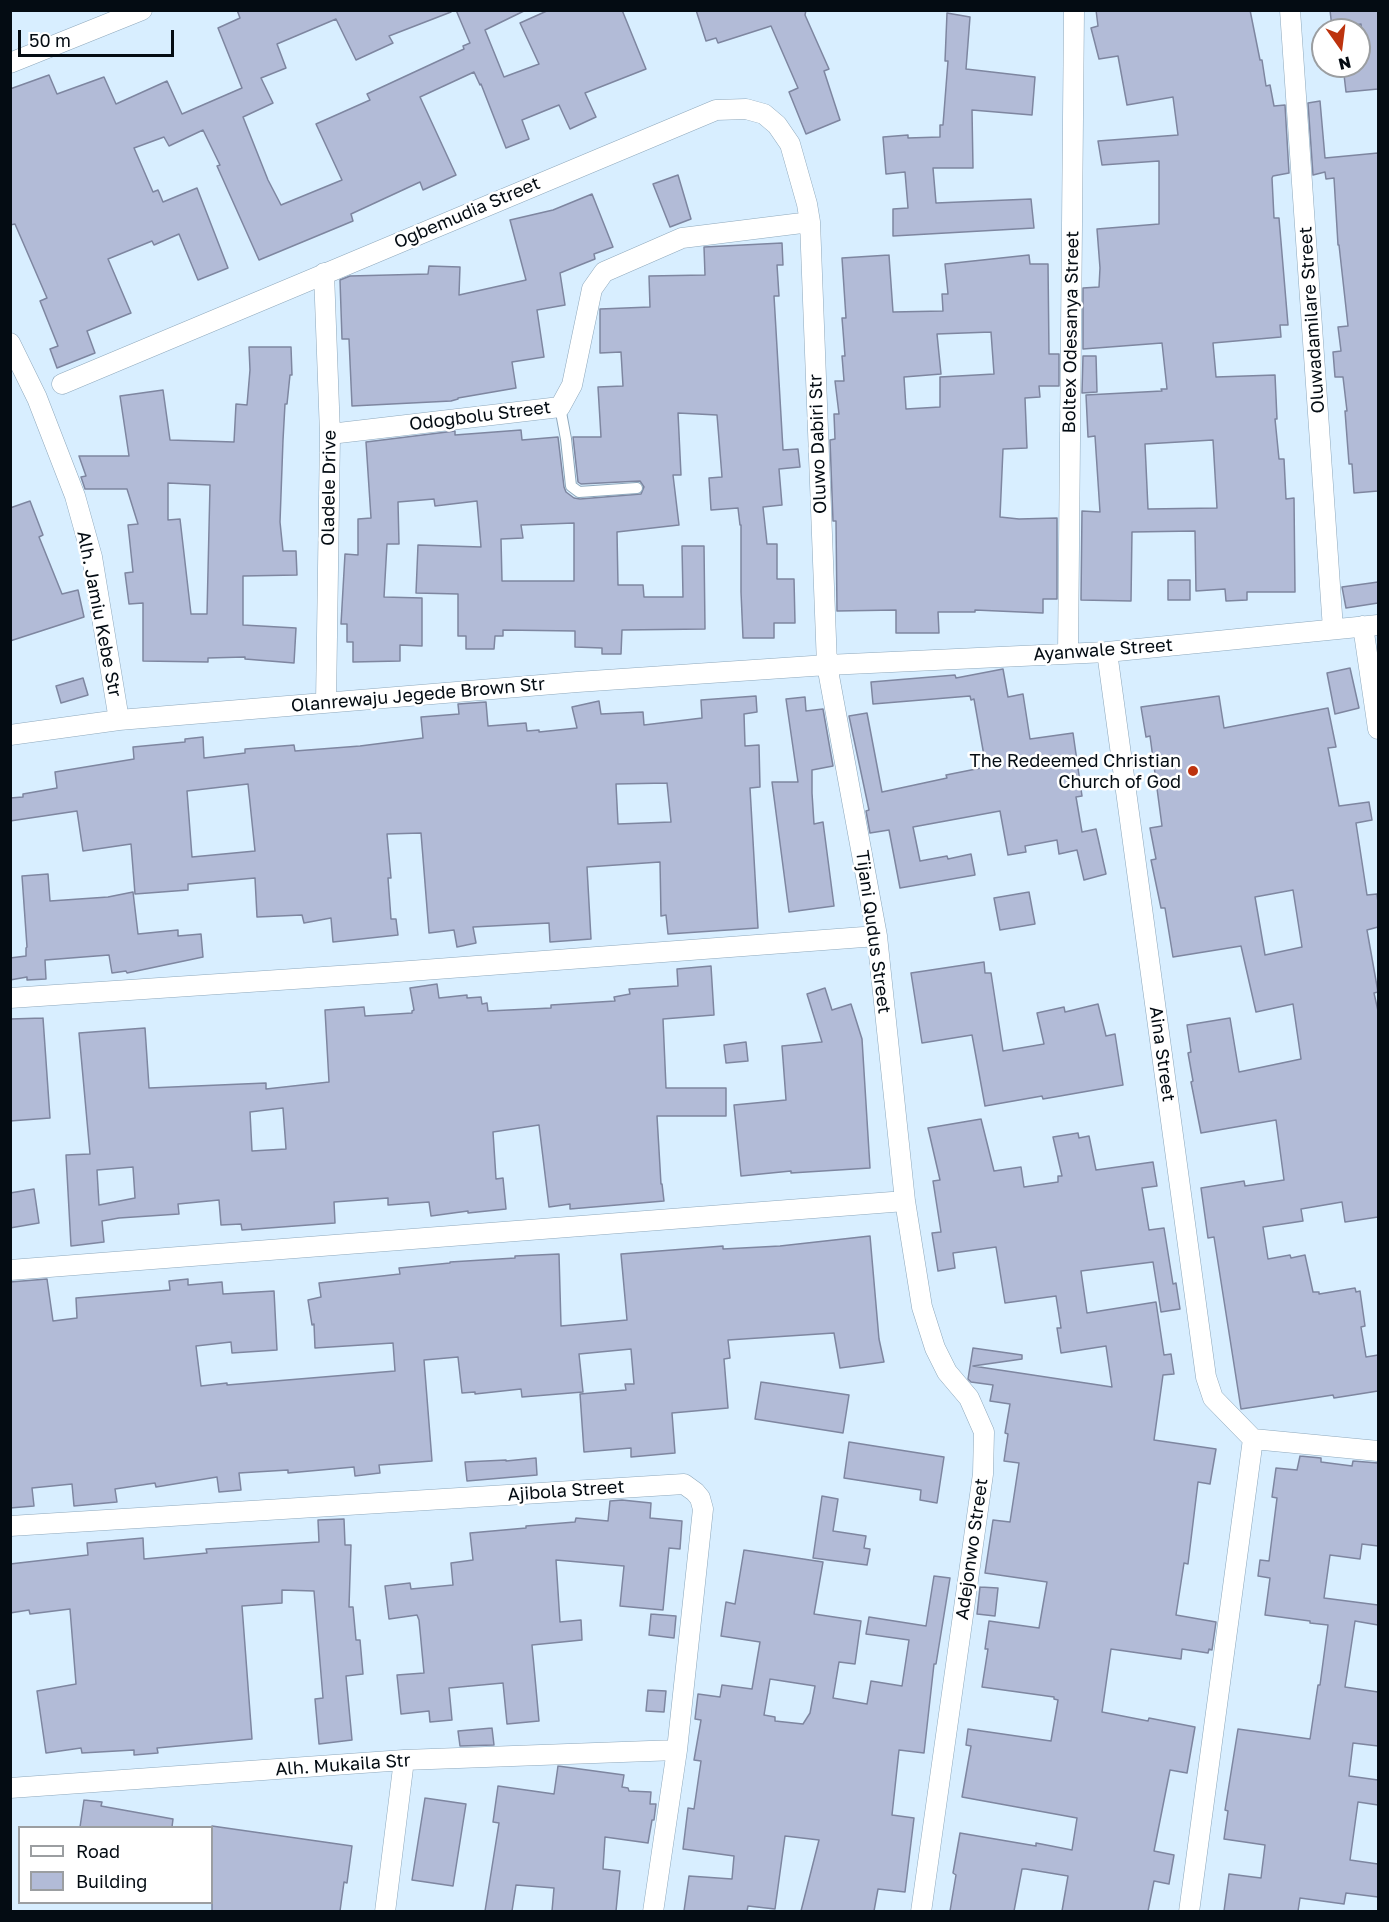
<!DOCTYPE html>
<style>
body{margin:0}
#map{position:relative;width:1389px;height:1922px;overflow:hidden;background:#d8eeff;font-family:"Golos Text",sans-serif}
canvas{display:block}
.frame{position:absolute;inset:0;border:12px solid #040c13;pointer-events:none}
.legend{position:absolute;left:18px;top:1826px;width:195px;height:78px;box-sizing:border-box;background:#fff;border:2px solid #9b9ea1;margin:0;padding:8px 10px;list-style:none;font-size:18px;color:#040c13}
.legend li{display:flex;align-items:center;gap:12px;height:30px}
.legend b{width:30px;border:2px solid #9b9ea1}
.north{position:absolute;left:1311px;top:18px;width:60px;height:60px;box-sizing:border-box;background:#fff;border:2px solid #9b9ea1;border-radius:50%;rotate:166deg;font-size:16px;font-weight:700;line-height:24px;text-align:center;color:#040c13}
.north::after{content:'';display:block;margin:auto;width:21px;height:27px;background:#bd330e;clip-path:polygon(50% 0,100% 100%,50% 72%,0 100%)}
.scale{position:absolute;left:18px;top:30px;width:156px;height:27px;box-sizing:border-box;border:3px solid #040c13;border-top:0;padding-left:8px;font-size:18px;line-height:21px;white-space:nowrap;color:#040c13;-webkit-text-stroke:4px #fff;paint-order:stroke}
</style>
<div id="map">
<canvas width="1389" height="1922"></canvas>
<div class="frame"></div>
<ul class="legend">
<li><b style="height:8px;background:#fff"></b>Road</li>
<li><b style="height:16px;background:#b2bbd7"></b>Building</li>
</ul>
<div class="north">N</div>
<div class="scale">50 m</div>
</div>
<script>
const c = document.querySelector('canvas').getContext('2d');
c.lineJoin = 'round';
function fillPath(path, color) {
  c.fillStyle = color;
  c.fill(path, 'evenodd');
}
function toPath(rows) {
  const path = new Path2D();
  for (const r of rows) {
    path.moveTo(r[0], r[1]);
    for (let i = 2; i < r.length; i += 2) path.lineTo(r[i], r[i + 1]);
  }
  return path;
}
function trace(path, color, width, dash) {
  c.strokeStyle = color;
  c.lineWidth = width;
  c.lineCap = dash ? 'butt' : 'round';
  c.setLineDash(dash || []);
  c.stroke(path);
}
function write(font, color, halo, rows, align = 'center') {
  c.font = font + ' "Golos Text",sans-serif';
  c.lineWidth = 5;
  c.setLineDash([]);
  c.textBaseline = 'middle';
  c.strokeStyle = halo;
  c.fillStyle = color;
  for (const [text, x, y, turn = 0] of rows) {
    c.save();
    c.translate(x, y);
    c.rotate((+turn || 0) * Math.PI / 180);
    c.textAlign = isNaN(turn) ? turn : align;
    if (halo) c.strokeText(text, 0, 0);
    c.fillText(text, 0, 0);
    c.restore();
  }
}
const building = toPath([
 [237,10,451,10,451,12,389,36,393,43,356,60,336,19,277,44,286,68,261,78,273,103,243,117,268,180,281,205,342,180,316,124,370,100,367,94,464,49,463,46,470,43,456,10,526,10,485,30,504,77,539,64,520,23,549,10,622,10,646,69,585,93,596,117,570,129,559,105,522,120,529,139,506,148,481,84,480,85,474,72,420,97,456,175,423,190,420,182,351,214,353,221,259,260,217,166,220,165,203,130,169,146,164,137,134,148,153,192,158,190,163,202,197,188,228,268,198,280,179,234,154,245,152,241,108,259,131,313,87,331,95,353,57,368,50,349,58,346,40,301,47,298,15,224,10,225,10,89,49,75,57,94,104,77,116,104,167,81,182,114,242,88,218,28,240,18,237,10],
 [696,10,806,10,805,15,829,69,824,71,840,120,806,134,789,92,798,88,771,26,718,43,716,38,706,41,696,10],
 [1096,10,1250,10,1260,60,1262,60,1266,86,1270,85,1274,106,1285,105,1289,173,1273,176,1272,178,1274,218,1279,218,1288,325,1280,325,1281,337,1213,343,1216,377,1275,375,1277,419,1275,419,1279,459,1284,459,1286,499,1294,498,1295,592,1247,592,1247,600,1226,601,1225,589,1196,591,1195,531,1132,532,1131,601,1081,600,1082,511,1100,512,1095,436,1088,437,1086,395,1162,391,1161,389,1167,389,1162,343,1083,349,1083,288,1099,287,1100,268,1097,229,1159,224,1159,161,1102,165,1098,141,1178,135,1173,97,1127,105,1118,56,1099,59,1091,28,1098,26,1096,10],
 [1213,440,1217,508,1148,509,1145,444,1213,440],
 [1330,10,1378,10,1378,89,1346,92,1343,66,1359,66,1359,60,1365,60,1361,24,1332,28,1330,10],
 [947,13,970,17,966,69,1035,77,1032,115,972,110,973,168,933,168,936,203,1031,199,1034,228,893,236,893,209,908,208,905,172,886,174,883,137,908,135,908,138,940,137,940,125,943,125,948,61,945,61,947,13],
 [1320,101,1325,158,1378,153,1378,491,1354,493,1352,464,1349,464,1345,411,1347,411,1343,377,1335,377,1333,352,1341,351,1338,327,1348,326,1339,245,1338,245,1334,178,1326,179,1325,172,1313,175,1308,103,1320,101],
 [678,175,691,219,670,227,653,184,678,175],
 [592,194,613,247,594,254,595,259,560,273,565,305,537,310,544,357,512,362,516,388,458,398,458,399,451,401,352,406,349,339,342,339,340,280,350,276,428,274,429,266,460,267,459,295,526,280,510,220,553,210,592,194],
 [782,243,783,265,777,265,779,296,774,296,783,450,798,449,800,467,779,469,782,505,763,507,767,544,777,544,777,579,794,579,795,623,774,623,774,638,743,638,741,592,741,525,740,525,738,508,711,510,709,478,722,477,717,415,678,413,681,475,673,475,679,525,617,532,618,585,643,585,644,597,683,597,682,546,704,546,705,629,622,630,621,654,602,654,602,648,575,647,575,631,503,630,503,636,495,636,494,649,466,649,466,636,458,636,458,594,416,593,418,545,481,547,477,501,435,506,434,499,398,502,399,544,387,544,384,597,422,598,422,646,400,645,400,661,353,662,353,642,347,642,347,624,341,624,345,554,358,555,358,519,371,518,366,442,455,431,455,435,521,430,522,440,558,437,564,487,566,492,574,498,580,499,641,494,644,487,640,481,581,484,578,482,573,437,601,437,598,387,623,386,621,352,600,353,600,309,650,307,649,276,705,275,704,247,782,243],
 [574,523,574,581,502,581,501,539,523,538,521,525,574,523],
 [889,255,893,312,943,311,942,294,948,294,945,264,1029,255,1030,264,1048,264,1049,354,1059,354,1059,386,1039,386,1040,397,1025,398,1027,448,1003,449,1000,517,1019,519,1057,518,1057,599,1043,599,1043,613,975,610,975,612,938,612,939,633,896,633,896,610,837,611,836,521,833,521,830,440,835,439,834,414,839,414,835,381,844,381,842,356,845,356,842,318,846,318,842,258,889,255],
 [991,332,994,374,940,377,940,407,906,409,904,377,941,374,937,334,991,332],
 [249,347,291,347,292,375,290,375,287,404,285,404,283,440,280,522,283,551,296,551,297,575,243,576,243,625,296,628,294,663,245,659,245,657,208,658,208,662,143,661,143,603,129,604,125,573,133,572,128,525,138,524,127,489,85,489,81,477,86,476,79,456,129,456,120,396,163,390,170,440,234,442,236,404,247,405,250,370,249,347],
 [168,483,210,485,207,614,191,614,180,519,168,520,168,483],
 [1083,356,1096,356,1097,392,1082,393,1083,356],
 [30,501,43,535,39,537,62,594,78,590,84,617,10,641,10,508,30,501],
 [1168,580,1190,580,1190,600,1168,600,1168,580],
 [1378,582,1378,603,1346,608,1342,587,1378,582],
 [1350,668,1359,708,1335,714,1327,673,1350,668],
 [1003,669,1008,697,1023,694,1030,739,1073,733,1082,796,1076,797,1082,832,1096,829,1106,874,1084,880,1077,850,1059,854,1057,840,1025,846,1026,852,1008,855,1000,811,913,827,920,861,947,856,948,859,971,854,975,875,900,888,889,830,870,833,866,811,869,810,849,716,867,713,882,792,947,778,946,775,986,767,974,699,971,700,970,696,873,704,871,682,955,675,956,678,1003,669],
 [83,678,88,695,61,703,56,686,83,678],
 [756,696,757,712,744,714,745,746,759,745,760,787,750,788,758,928,668,934,666,915,661,916,660,862,587,867,591,939,550,942,549,923,473,927,476,943,457,947,454,930,429,933,421,833,387,834,391,878,388,878,391,919,396,919,398,935,333,942,331,918,304,923,302,915,257,917,255,878,188,884,188,890,135,894,131,844,83,851,77,811,10,821,10,798,23,797,23,794,57,788,55,772,134,759,133,747,185,742,185,739,203,737,204,758,245,753,245,749,294,745,295,751,360,746,423,738,421,717,459,714,458,704,486,702,488,726,526,723,527,731,539,730,539,732,577,728,572,707,599,701,601,714,643,712,644,725,702,718,701,700,756,696],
 [667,783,671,822,618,824,616,784,667,783],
 [248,784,255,851,192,857,187,791,248,784],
 [1219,696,1224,728,1328,708,1336,747,1328,748,1339,806,1369,802,1372,820,1356,823,1367,895,1377,894,1378,903,1378,927,1367,930,1378,992,1374,993,1378,1011,1378,1217,1345,1222,1342,1202,1301,1209,1303,1221,1263,1227,1268,1259,1290,1255,1291,1258,1305,1255,1313,1292,1319,1292,1319,1294,1355,1288,1356,1292,1360,1291,1365,1326,1361,1327,1366,1357,1378,1355,1378,1391,1334,1398,1333,1395,1241,1409,1214,1237,1208,1238,1201,1188,1244,1181,1245,1186,1284,1180,1276,1120,1201,1133,1191,1082,1193,1081,1188,1053,1191,1052,1187,1025,1230,1018,1239,1072,1301,1059,1293,1004,1256,1012,1241,946,1173,957,1165,908,1161,908,1151,860,1156,859,1150,828,1162,826,1150,736,1146,737,1141,707,1219,696],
 [1293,890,1302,947,1265,955,1255,897,1293,890],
 [805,697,806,711,823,709,833,766,812,770,812,793,814,824,823,822,834,906,789,912,772,782,798,782,786,699,805,697],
 [48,874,50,901,108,897,133,892,138,934,178,930,178,936,201,934,203,957,127,973,126,971,112,973,109,955,45,960,46,979,27,980,27,977,10,980,10,958,26,956,26,948,27,947,22,876,48,874],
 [1029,892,1035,924,1000,930,994,898,1029,892],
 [984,962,985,973,991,973,1003,1051,1044,1044,1037,1013,1064,1007,1065,1012,1098,1004,1106,1036,1115,1034,1123,1085,1043,1099,1042,1096,985,1106,972,1035,922,1043,911,973,984,962],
 [711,966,714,1015,663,1019,666,1088,726,1088,726,1116,657,1116,661,1184,662,1184,664,1201,570,1209,570,1204,549,1207,539,1125,493,1132,496,1179,503,1178,506,1209,468,1213,468,1211,431,1216,429,1202,388,1205,388,1198,334,1202,335,1223,242,1230,241,1224,221,1225,219,1200,178,1204,179,1214,119,1218,102,1221,104,1242,71,1246,66,1155,90,1154,79,1033,145,1028,149,1088,266,1083,266,1089,329,1082,325,1010,364,1007,365,1016,412,1013,412,1011,414,1010,410,988,437,984,439,998,467,995,467,998,481,997,482,1004,487,1003,488,1011,551,1008,551,1005,615,1001,614,997,630,994,629,989,678,986,677,969,711,966],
 [283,1108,286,1149,252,1151,250,1112,283,1108],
 [133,1167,135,1198,99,1205,97,1170,133,1167],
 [825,988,832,1010,851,1004,862,1039,870,1168,791,1173,791,1171,741,1176,734,1105,786,1100,782,1046,822,1042,807,994,825,988],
 [43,1018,50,1118,10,1121,10,1019,43,1018],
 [746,1042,748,1061,726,1063,724,1045,746,1042],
 [981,1119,994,1171,1021,1167,1024,1187,1058,1182,1058,1176,1062,1176,1053,1137,1078,1133,1079,1138,1089,1136,1096,1170,1153,1162,1157,1186,1142,1188,1149,1230,1164,1228,1173,1284,1176,1283,1180,1309,1161,1312,1153,1262,1081,1271,1087,1313,1156,1302,1164,1355,1171,1354,1174,1374,1163,1375,1154,1440,1216,1449,1210,1484,1198,1482,1188,1564,1184,1563,1176,1615,1216,1622,1212,1650,1209,1649,1208,1653,1182,1649,1181,1659,1111,1649,1102,1712,1148,1721,1149,1718,1195,1727,1187,1773,1170,1770,1154,1851,1174,1855,1169,1884,1154,1881,1148,1911,1062,1911,1068,1876,1026,1869,1022,1869,1014,1911,950,1911,956,1875,953,1873,960,1833,1036,1846,1036,1843,1072,1850,1077,1818,962,1797,971,1746,966,1745,968,1729,1051,1741,1058,1700,1054,1699,1054,1697,982,1687,988,1649,985,1649,989,1621,1039,1628,1047,1582,985,1573,993,1520,1010,1522,1019,1463,1004,1461,1008,1434,1005,1433,1010,1404,990,1401,993,1385,971,1382,968,1379,973,1348,1022,1355,1022,1359,973,1366,1112,1387,1106,1346,1061,1353,1057,1328,1061,1328,1056,1296,1005,1303,996,1247,953,1253,955,1268,938,1271,932,1233,941,1232,933,1181,940,1180,928,1128,981,1119],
 [34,1189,39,1223,10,1228,10,1193,34,1189],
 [870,1236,879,1339,884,1362,840,1368,834,1333,728,1340,730,1358,724,1359,728,1408,672,1413,675,1453,631,1457,631,1448,584,1452,580,1394,626,1390,625,1384,634,1384,631,1349,579,1354,583,1392,522,1397,521,1389,475,1394,475,1392,462,1393,458,1357,424,1360,432,1461,379,1465,380,1473,355,1476,354,1467,288,1473,288,1470,239,1473,241,1490,219,1492,217,1477,156,1487,155,1483,115,1489,117,1502,74,1506,72,1484,32,1488,34,1506,10,1508,10,1282,47,1279,53,1321,77,1318,76,1298,170,1290,169,1281,188,1279,188,1285,222,1282,223,1294,274,1291,277,1350,232,1353,231,1342,196,1346,201,1386,227,1383,227,1385,395,1371,393,1343,315,1348,314,1324,312,1325,308,1300,321,1297,319,1283,400,1274,399,1268,450,1263,450,1262,515,1258,515,1256,559,1254,561,1326,627,1320,621,1254,723,1246,723,1249,780,1246,870,1236],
 [761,1382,849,1395,843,1433,755,1419,761,1382],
 [849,1442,944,1457,937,1503,920,1500,921,1490,844,1478,849,1442],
 [1300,1456,1321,1458,1321,1462,1352,1466,1353,1461,1378,1463,1378,1546,1362,1544,1360,1559,1330,1555,1324,1598,1378,1605,1378,1625,1355,1621,1345,1687,1378,1692,1378,1746,1353,1743,1349,1776,1378,1780,1378,1805,1358,1802,1350,1860,1378,1864,1378,1897,1346,1893,1344,1904,1300,1898,1298,1911,1224,1911,1229,1874,1261,1878,1265,1845,1224,1839,1228,1811,1225,1810,1238,1729,1310,1739,1318,1685,1320,1685,1328,1625,1310,1623,1310,1621,1265,1615,1270,1578,1258,1576,1260,1560,1269,1561,1277,1498,1272,1497,1276,1468,1297,1470,1300,1456],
 [536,1458,537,1475,467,1481,465,1462,506,1460,506,1461,536,1458],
 [822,1496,838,1499,833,1531,866,1536,864,1548,870,1549,867,1565,813,1558,822,1496],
 [622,1500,651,1503,650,1518,682,1521,680,1549,669,1548,663,1610,620,1606,624,1566,556,1560,560,1622,581,1620,582,1640,532,1645,539,1721,507,1724,503,1683,449,1688,452,1720,430,1722,429,1711,401,1714,397,1675,424,1673,419,1620,417,1615,389,1619,385,1586,410,1583,411,1589,453,1585,451,1563,473,1560,470,1533,526,1528,526,1526,575,1522,576,1518,608,1521,610,1501,622,1500],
 [344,1519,345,1545,351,1545,349,1607,353,1607,356,1640,360,1640,363,1674,346,1676,352,1740,319,1744,315,1699,323,1698,314,1591,282,1590,282,1603,242,1606,252,1739,157,1748,158,1753,134,1755,134,1750,82,1753,81,1748,46,1753,37,1691,76,1684,70,1609,30,1614,29,1610,10,1613,10,1564,88,1555,87,1543,143,1538,144,1559,207,1553,206,1549,319,1542,318,1520,344,1519],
 [744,1550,823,1562,814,1614,861,1621,855,1664,839,1662,833,1698,867,1704,871,1681,902,1686,909,1640,866,1634,869,1617,926,1626,934,1576,950,1578,936,1664,934,1664,924,1753,899,1750,892,1815,914,1818,905,1892,878,1889,874,1911,801,1911,819,1840,785,1836,775,1909,748,1906,747,1911,684,1911,689,1876,732,1879,734,1856,683,1849,688,1808,694,1809,701,1761,694,1760,701,1720,695,1719,698,1694,720,1697,722,1685,752,1689,760,1642,721,1636,726,1602,735,1604,744,1550],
 [770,1679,815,1686,810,1713,803,1724,775,1721,775,1717,764,1715,770,1679],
 [980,1587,998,1588,995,1616,977,1614,980,1587],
 [651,1614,676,1616,674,1638,649,1635,651,1614],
 [648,1690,666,1691,664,1712,646,1711,648,1690],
 [492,1728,494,1745,460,1746,458,1731,492,1728],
 [558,1766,624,1775,622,1787,628,1788,629,1791,651,1792,650,1804,656,1804,654,1820,652,1820,648,1843,605,1837,603,1869,620,1871,616,1911,552,1911,554,1888,516,1885,512,1911,485,1911,499,1823,493,1822,498,1786,554,1794,558,1766],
 [425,1798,466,1804,453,1886,412,1880,425,1798],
 [84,1800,102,1802,101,1806,173,1819,172,1827,80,1827,84,1800],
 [212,1826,352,1846,347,1883,344,1882,340,1911,212,1911,212,1826]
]);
const service = toPath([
 [560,407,566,439,571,486,579,492,637,488]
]);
const minor = toPath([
 [1290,10,1333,629],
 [10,63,142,10],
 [324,273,330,434,326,703],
 [10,343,37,398,75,496,92,557,119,720],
 [62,384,716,110,746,109,764,114,777,125,790,144,807,204,810,222,827,665,877,936,905,1201,922,1307,935,1348,947,1372,969,1398,984,1432,983,1474,921,1912],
 [330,434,560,407,572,385,592,289,604,272,682,238,810,222],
 [1363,626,1378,729],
 [1107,652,1206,1377,1213,1398,1253,1439],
 [1068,654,1074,10],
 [10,735,119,720,577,682,827,665,1107,652,1378,625],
 [10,998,383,973,877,936],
 [10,1270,905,1201],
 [1253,1439,1378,1451],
 [10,1526,684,1484,695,1492,700,1498,703,1509,677,1750,653,1912],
 [10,1788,404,1760,677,1750],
 [385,1912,404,1760],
 [1189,1912,1253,1439]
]);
const markers = [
 [1193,771,6,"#bd330e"]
];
const streetNames = [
 ["Ogbemudia Street",467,213,-23],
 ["Oluwadamilare Street",1312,320,-94],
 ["Boltex Odesanya Street",1071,332,-89],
 ["Odogbolu Street",480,416,-7],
 ["Oluwo Dabiri Str",818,444,-92],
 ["Oladele Drive",329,488,-89],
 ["Alh. Jamiu Kebe Str",99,614,79],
 ["Ayanwale Street",1103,650,-4],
 ["Olanrewaju Jegede Brown Str",418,695,-5],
 ["Tijani Qudus Street",873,932,82],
 ["Aina Street",1162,1054,82],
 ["Ajibola Street",566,1491,-4],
 ["Adejonwo Street",972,1549,-82],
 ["Alh. Mukaila Str",343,1765,-4]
];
const poiNames = [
 ["The Redeemed Christian",1181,761],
 ["Church of God",1181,782]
];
fillPath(building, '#b2bbd7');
trace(building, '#7e86a0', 1.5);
trace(service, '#8ea8bc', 12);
trace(minor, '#8ea8bc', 21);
trace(service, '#fff', 10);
trace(minor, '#fff', 20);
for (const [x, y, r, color] of markers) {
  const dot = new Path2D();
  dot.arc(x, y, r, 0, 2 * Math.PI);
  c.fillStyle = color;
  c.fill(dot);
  trace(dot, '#fff', 2);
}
write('18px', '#040c13', '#fff', streetNames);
write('18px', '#040c13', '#fff', poiNames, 'right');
</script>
